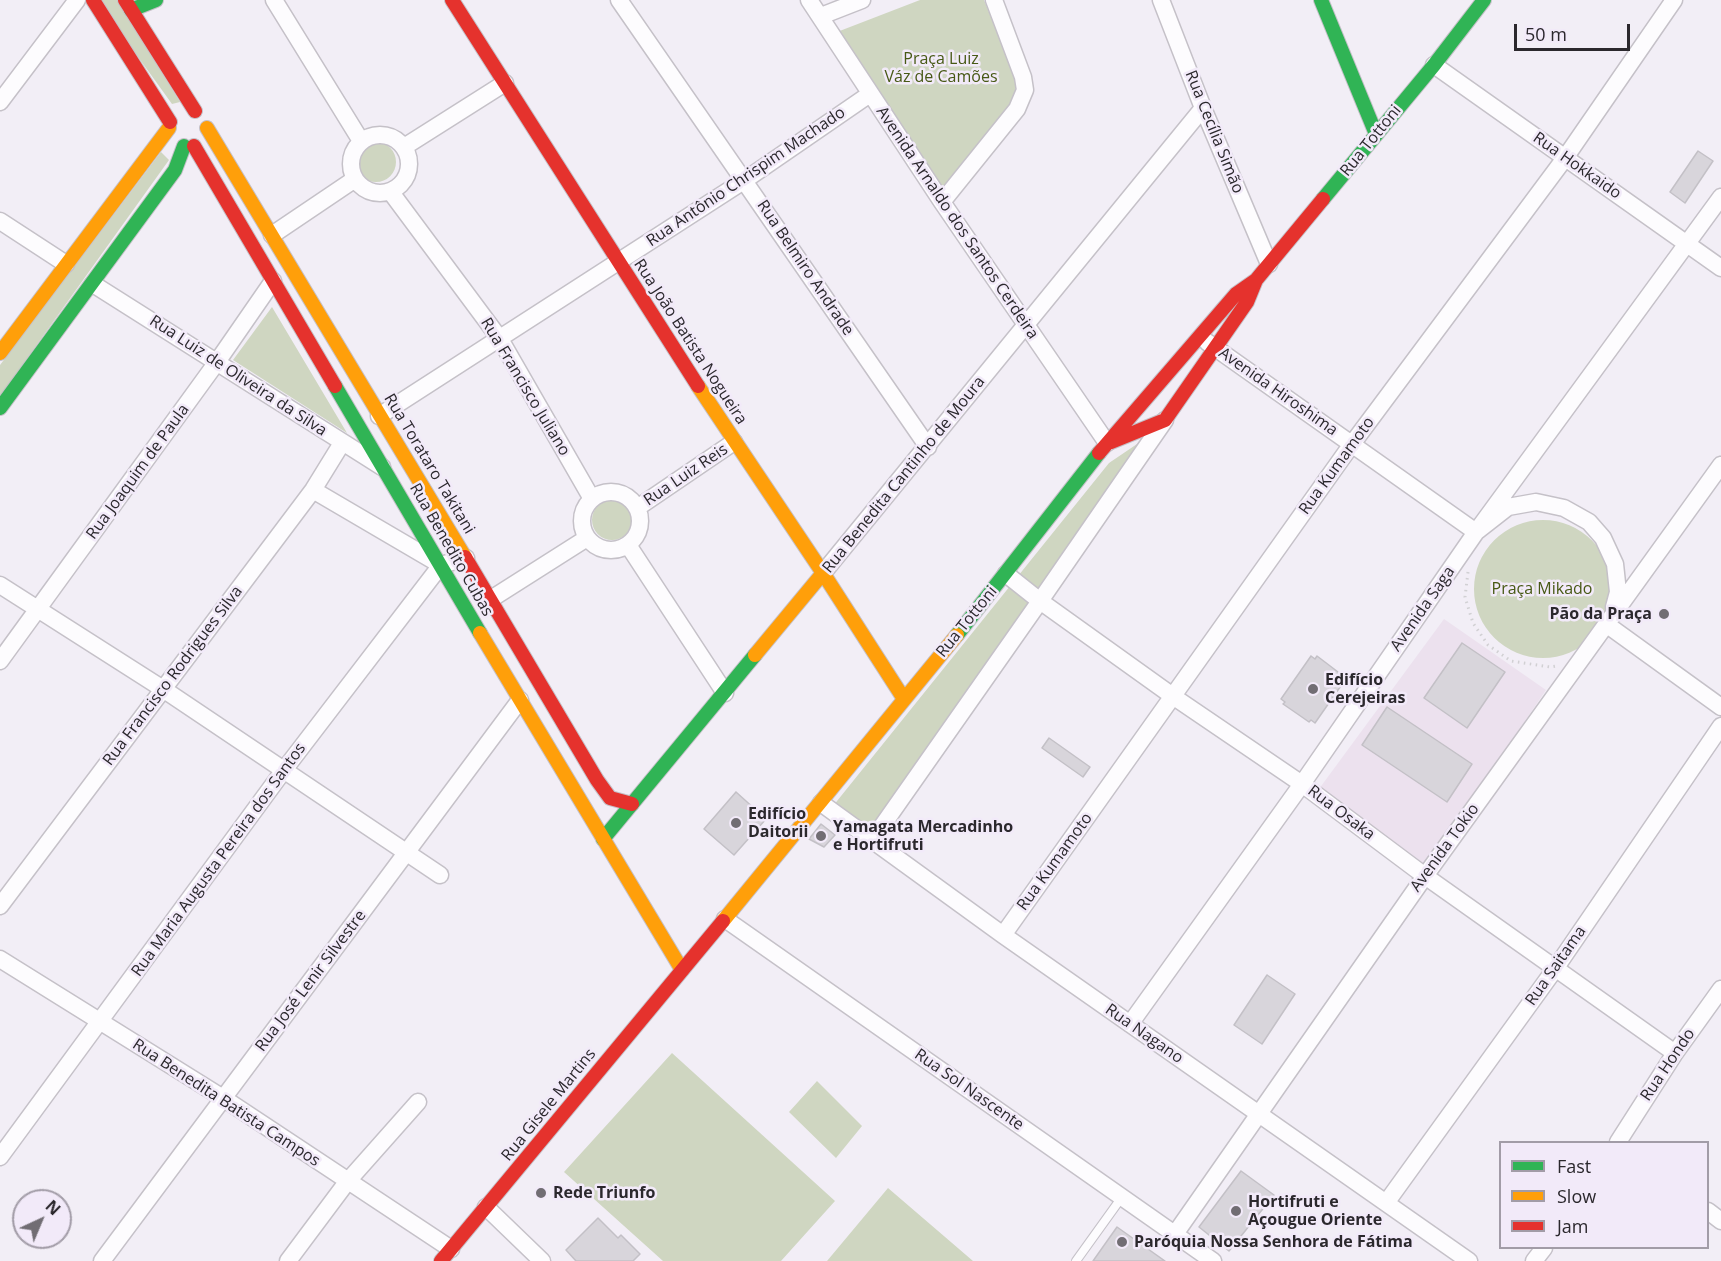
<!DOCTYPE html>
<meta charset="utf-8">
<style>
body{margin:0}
#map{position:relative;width:1721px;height:1261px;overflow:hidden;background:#f2eef6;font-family:"Open Sans",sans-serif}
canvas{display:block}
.legend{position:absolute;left:1499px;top:1141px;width:210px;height:108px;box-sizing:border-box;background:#f2eaf9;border:2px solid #a29ca7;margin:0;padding:8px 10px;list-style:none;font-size:18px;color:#2b282d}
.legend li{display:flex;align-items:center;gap:12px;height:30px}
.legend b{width:30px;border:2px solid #a29ca7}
.north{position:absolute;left:12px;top:1189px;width:60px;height:60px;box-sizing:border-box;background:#f2eaf9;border:2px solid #a29ca7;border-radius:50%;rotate:44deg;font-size:16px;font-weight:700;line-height:24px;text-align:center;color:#2b282d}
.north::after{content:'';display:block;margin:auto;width:21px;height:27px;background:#716d73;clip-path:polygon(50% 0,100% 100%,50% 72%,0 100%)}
.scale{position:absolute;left:1514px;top:24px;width:116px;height:27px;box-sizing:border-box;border:3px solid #2b282d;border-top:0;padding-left:8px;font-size:18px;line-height:21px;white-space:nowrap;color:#2b282d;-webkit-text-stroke:4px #f2eaf9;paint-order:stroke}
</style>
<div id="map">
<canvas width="1721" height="1261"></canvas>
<ul class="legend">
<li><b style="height:8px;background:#30b455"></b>Fast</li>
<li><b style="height:8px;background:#ff9f0a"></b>Slow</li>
<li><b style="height:8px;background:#e5322d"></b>Jam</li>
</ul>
<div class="north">N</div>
<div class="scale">50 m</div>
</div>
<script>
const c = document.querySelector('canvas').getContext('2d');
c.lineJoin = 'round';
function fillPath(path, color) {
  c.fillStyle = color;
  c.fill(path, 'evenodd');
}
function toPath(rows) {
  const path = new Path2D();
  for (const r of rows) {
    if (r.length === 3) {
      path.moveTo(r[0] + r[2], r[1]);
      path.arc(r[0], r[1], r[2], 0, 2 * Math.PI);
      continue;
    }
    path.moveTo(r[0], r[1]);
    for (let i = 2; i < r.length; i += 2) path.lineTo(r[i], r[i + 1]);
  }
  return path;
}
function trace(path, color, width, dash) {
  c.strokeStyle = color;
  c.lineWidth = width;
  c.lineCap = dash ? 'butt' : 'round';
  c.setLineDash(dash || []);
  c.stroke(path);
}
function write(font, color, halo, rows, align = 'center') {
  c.font = font + ' "Open Sans",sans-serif';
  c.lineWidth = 5;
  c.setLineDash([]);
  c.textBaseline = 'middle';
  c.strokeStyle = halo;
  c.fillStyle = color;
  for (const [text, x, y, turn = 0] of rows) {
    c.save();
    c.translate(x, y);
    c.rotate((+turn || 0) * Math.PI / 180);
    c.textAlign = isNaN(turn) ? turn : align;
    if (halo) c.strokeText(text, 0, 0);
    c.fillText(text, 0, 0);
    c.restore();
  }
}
const education = toPath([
 [1444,619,1546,690,1426,868,1316,793]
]);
const green = toPath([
 [97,0,117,0,180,102,172,104],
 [920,0,984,0,1013,71,1016,86,1015,98,942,188,837,32],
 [376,162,20],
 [161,152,169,160,0,396,0,365],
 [272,307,347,433,233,360],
 [1140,442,871,833,833,806,1109,463],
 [612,520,20],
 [1543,589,69],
 [672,1053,835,1201,781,1261,663,1261,564,1172],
 [817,1081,862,1126,836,1158,789,1112],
 [888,1188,973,1261,827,1261]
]);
const building = toPath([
 [1698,151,1713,161,1685,203,1670,192,1698,151],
 [1462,643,1505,672,1467,728,1424,698,1462,643],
 [1311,656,1315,659,1317,656,1342,675,1341,677,1345,680,1315,723,1311,720,1309,722,1299,715,1283,704,1285,702,1281,699,1311,656],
 [1387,707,1472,764,1447,802,1362,745,1387,707],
 [1049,738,1090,767,1083,777,1042,748,1049,738],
 [736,792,766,819,734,855,704,829,736,792],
 [821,824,835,835,824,847,809,839,821,824],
 [1267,975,1295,994,1262,1044,1234,1025,1267,975],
 [1241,1171,1274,1195,1229,1251,1199,1227,1241,1171],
 [598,1218,618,1238,621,1235,640,1254,633,1261,576,1261,566,1250,598,1218],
 [1117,1227,1165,1261,1093,1261,1117,1227]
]);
const path = toPath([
 [1468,572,1465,597,1473,623,1488,645,1511,661,1550,667,1556,666]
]);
const lane = toPath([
 [1076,1261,1122,1197]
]);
const street = toPath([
 [274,0,361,141],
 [619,0,928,447],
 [809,0,942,202,1107,443],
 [1161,0,1203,108,1269,264],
 [821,16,862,0],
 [1434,65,1721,268],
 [0,102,77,0],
 [380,164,29],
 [404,147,505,83],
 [390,191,500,339,592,499],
 [942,202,1017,109,1025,90,1023,77,994,0],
 [0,221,66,264],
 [272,235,355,179],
 [93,284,382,467],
 [1207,342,1476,532,1508,507,1536,502,1564,508,1589,522,1603,538,1615,564,1618,592,1614,607],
 [379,416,745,180,870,94],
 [313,490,441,565,466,558],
 [611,521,29],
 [637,508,734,442],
 [628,545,725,693],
 [823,573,1203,108],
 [1006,574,1040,601,1174,697,1302,784,1425,876,1675,1053],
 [0,585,163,689,440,875],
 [491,599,587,538],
 [1606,624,1721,707],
 [0,661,217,362,273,281],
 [821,803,1003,935,1469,1261],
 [873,839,1040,601,1165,420],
 [0,906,313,490,342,443],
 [725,919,1213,1261],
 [1003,935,1352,444,1565,158,1674,0],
 [0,959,223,1098,451,1249],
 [1130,1024,1302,784,1476,532,1721,197],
 [1618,1142,1675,1053,1721,989],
 [0,1157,284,770,441,565],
 [1386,1203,1555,969,1721,726],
 [486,1207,542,1261],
 [1708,1211,1721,1221],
 [1175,1234,1425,876,1721,465],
 [102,1261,520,700],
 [288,1261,347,1182,418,1102],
 [1534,1261,1544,1248]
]);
const fast = toPath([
 [1321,0,1376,134],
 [131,10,156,0],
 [1323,199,1434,65,1484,0],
 [335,386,480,633],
 [0,408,175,170,184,146],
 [957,635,1099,453],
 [603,839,755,655]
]);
const slow = toPath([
 [207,128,465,557],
 [0,353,169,128],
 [698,386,823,573,904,699],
 [480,633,682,970],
 [755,655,823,573],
 [723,921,957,635]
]);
const jam = toPath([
 [93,0,170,122],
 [125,0,195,111],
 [452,0,698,386],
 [194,146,335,386],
 [1111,442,1165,420,1247,302,1256,280,1323,199],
 [1099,453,1236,294,1256,280],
 [465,557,597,780,610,798,632,804],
 [441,1261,723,921]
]);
const markers = [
 [1664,614,6,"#716d73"],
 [1313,689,6,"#716d73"],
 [736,823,6,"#716d73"],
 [821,836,6,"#716d73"],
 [541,1193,6,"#716d73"],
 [1236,1211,6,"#716d73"],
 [1122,1242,6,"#716d73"]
];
const parkNames = [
 ["Praça Luiz",941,59],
 ["Váz de Camões",941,77],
 ["Praça Mikado",1542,589]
];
const streetNames = [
 ["Rua Cecília Simão",1214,132,68],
 ["Rua Tottoni",1371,141,-51],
 ["Rua Hokkaido",1577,166,35],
 ["Rua Antônio Chrispim Machado",746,177,-34],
 ["Avenida Arnaldo dos Santos Cerdeira",957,223,56],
 ["Rua Belmiro Andrade",805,268,56],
 ["Rua João Batista Nogueira",690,342,57],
 ["Rua Luiz de Oliveira da Silva",238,376,33],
 ["Rua Francisco Juliano",525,387,59],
 ["Avenida Hiroshima",1278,392,35],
 ["Rua Torataro Takitani",429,464,59],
 ["Rua Kumamoto",1337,466,-54],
 ["Rua Joaquim de Paula",138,472,-54],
 ["Rua Luiz Reis",686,475,-34],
 ["Rua Benedita Cantinho de Moura",904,475,-51],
 ["Rua Benedito Cubas",451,550,60],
 ["Avenida Saga",1423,609,-55],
 ["Rua Tottoni",967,622,-51],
 ["Rua Francisco Rodrigues Silva",173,676,-53],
 ["Rua Osaka",1341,813,37],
 ["Avenida Tokio",1445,848,-54],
 ["Rua Maria Augusta Pereira dos Santos",219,860,-54],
 ["Rua Kumamoto",1055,862,-54],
 ["Rua Saitama",1556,966,-55],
 ["Rua José Lenir Silvestre",311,981,-53],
 ["Rua Nagano",1144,1034,35],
 ["Rua Hondo",1668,1065,-56],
 ["Rua Sol Nascente",969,1090,35],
 ["Rua Benedita Batista Campos",226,1103,33],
 ["Rua Gisele Martins",549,1105,-51]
];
const poiNames = [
 ["Pão da Praça",1652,614,"right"],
 ["Edifício",1325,680],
 ["Cerejeiras",1325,698],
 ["Edifício",748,814],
 ["Daitorii",748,832],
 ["Yamagata Mercadinho",833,827],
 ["e Hortifruti",833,845],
 ["Rede Triunfo",553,1193],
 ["Hortifruti e",1248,1202],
 ["Açougue Oriente",1248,1220],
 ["Paróquia Nossa Senhora de Fátima",1134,1242]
];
fillPath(education, '#ece1ee');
fillPath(green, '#cfd6c1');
fillPath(building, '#d8d5db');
trace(building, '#c3c0c6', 1.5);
trace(lane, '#c5c1c8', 10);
trace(street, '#c5c1c8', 19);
trace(fast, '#c5c1c8', 16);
trace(slow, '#c5c1c8', 16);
trace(jam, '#c5c1c8', 16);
trace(path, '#d1d0d3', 3, [1.5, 4.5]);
trace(lane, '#fdfcfe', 8);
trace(street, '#fdfcfe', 16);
trace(fast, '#30b455', 14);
trace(slow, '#ff9f0a', 14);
trace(jam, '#e5322d', 14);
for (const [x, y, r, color] of markers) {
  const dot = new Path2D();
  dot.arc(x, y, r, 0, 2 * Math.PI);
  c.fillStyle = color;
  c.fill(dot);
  trace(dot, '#f2eaf9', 2);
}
write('16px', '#475915', '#f2eaf9', parkNames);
write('16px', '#2b282d', '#f2eaf9', streetNames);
write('bold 16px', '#2b282d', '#f2eaf9', poiNames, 'left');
</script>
